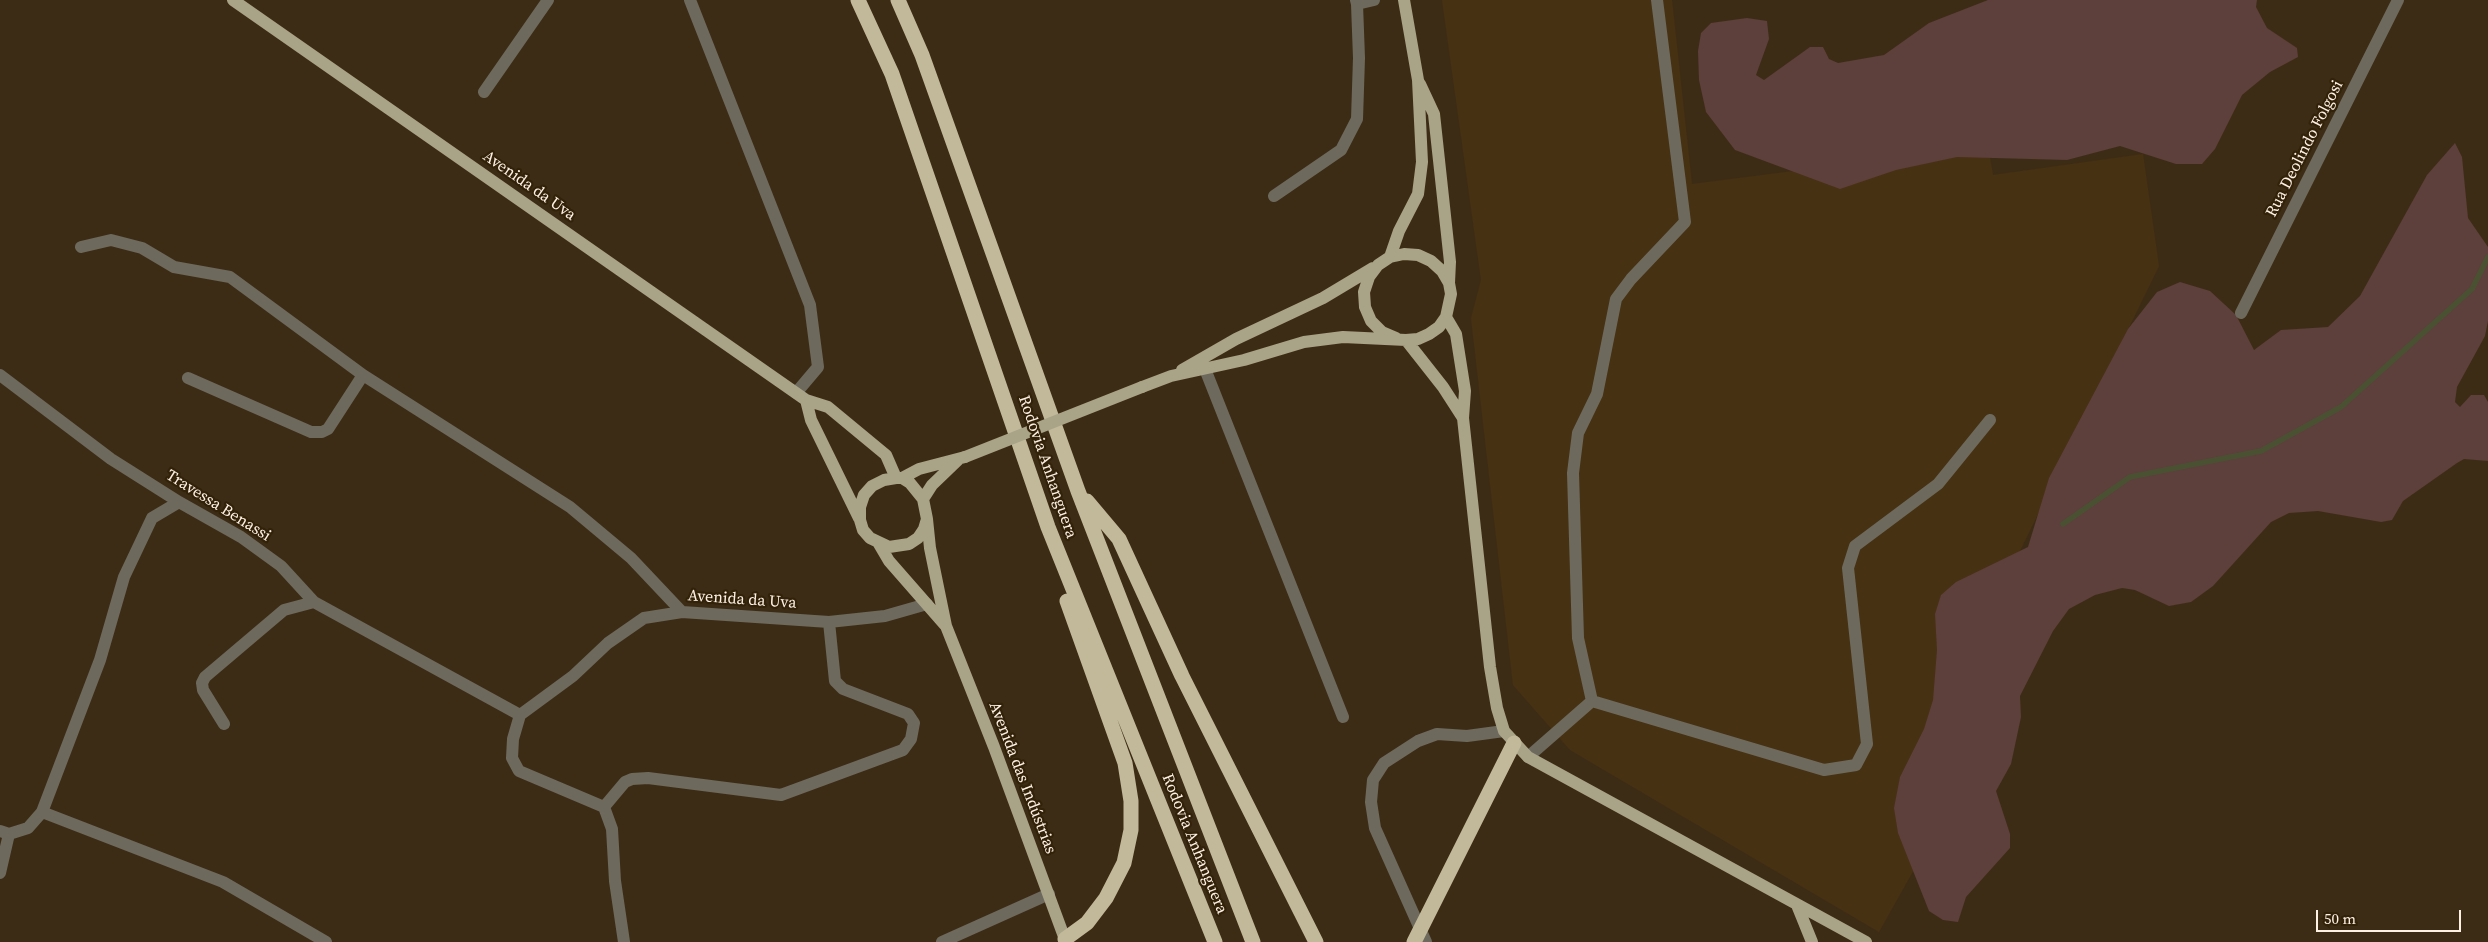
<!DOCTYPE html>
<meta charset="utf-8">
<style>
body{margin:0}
#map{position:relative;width:2488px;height:942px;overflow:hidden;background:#3d2c15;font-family:"Source Serif 4",serif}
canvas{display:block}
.scale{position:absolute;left:2316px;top:910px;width:145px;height:22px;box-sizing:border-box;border:2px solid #fdf1e3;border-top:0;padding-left:6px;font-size:15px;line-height:18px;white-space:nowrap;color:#fdf1e3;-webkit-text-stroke:4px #33220a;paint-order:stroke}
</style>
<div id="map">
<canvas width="2488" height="942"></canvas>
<div class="scale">50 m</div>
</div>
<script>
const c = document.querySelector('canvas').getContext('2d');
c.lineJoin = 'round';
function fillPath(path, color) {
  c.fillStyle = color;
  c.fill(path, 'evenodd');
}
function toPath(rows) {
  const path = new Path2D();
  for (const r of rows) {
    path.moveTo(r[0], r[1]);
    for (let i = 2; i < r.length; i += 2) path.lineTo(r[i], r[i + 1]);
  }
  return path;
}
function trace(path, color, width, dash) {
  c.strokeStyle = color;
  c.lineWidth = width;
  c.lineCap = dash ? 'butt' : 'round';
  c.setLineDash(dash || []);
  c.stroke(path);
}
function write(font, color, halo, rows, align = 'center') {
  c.font = font + ' "Source Serif 4",serif';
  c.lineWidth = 4.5;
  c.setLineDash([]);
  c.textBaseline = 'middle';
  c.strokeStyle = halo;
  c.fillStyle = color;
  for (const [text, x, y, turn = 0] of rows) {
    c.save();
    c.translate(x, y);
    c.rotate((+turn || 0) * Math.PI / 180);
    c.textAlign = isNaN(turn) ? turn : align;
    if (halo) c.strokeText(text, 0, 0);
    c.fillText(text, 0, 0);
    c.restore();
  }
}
const built = toPath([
 [1442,0,1672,0,1692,184,1988,146,1993,175,2143,154,2159,266,2000,592,1944,816,1879,932,1570,750,1513,685,1471,318,1481,280]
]);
const green = toPath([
 [1988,0,2257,0,2256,7,2267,28,2297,48,2298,57,2270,72,2242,95,2215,149,2202,164,2176,164,2120,146,2067,160,1957,157,1896,170,1840,189,1735,150,1706,112,1699,80,1698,51,1701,33,1711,23,1747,18,1767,21,1769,39,1756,75,1764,80,1810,47,1823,47,1829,59,1838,63,1884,55,1929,23],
 [2455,143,2462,157,2468,218,2488,247,2488,321,2485,336,2457,387,2455,402,2460,407,2471,395,2484,395,2488,402,2488,461,2464,459,2457,463,2403,501,2392,520,2381,522,2318,511,2289,513,2271,522,2213,586,2191,602,2169,606,2135,590,2122,588,2095,595,2069,609,2053,631,2020,696,2021,717,2011,764,1996,791,2010,834,2010,848,1966,897,1958,922,1943,920,1929,911,1898,833,1894,808,1900,777,1924,729,1933,700,1937,650,1935,614,1941,595,1956,582,2028,547,2049,478,2128,329,2157,292,2180,282,2210,291,2236,315,2254,350,2281,330,2328,327,2360,296,2427,175]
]);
const stream = toPath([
 [2063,524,2130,477,2261,451,2341,407,2472,289,2488,257]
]);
const minor = toPath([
 [690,0,810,305,818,367,796,393],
 [1356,0,1357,4,1374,0],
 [484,92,548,0],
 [1274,196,1341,150,1357,119,1359,58,1357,4],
 [81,247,111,240,142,248,174,267,230,277,363,375,570,507,631,558,682,612],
 [2241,313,2398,0],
 [1205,369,1343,717],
 [0,375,111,459,179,502,241,537,281,566,314,602,520,715,573,676,608,643,644,618,682,612,829,622,885,616,927,604],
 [188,378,311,432,322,432,328,429,363,375],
 [1592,701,1824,770,1856,765,1867,744,1848,568,1855,546,1938,484,1990,420],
 [520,715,513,739,512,758,519,771,604,807,612,829,615,881,624,942],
 [224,724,203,690,202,683,205,677,284,610,314,602],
 [1528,757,1592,701,1578,638,1573,473,1578,433,1597,394,1616,299,1631,279,1685,222,1657,0],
 [604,807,625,782,632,779,648,778,781,795,903,750,911,739,914,723,908,714,843,689,835,681,829,622],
 [42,812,223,882,326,942],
 [0,831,9,834,28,828,42,812,100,660,124,577,152,518,179,502],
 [0,873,9,834],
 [942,942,1049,894],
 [1426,942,1375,828,1371,802,1373,780,1384,763,1418,741,1437,734,1467,736,1504,731]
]);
const major = toPath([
 [233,0,806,400,828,407,886,455,896,478],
 [1420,84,1434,114,1450,262,1449,283],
 [1390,257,1399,231,1418,194,1422,162,1418,80,1404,0],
 [1446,317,1456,334,1465,391,1463,418,1490,667,1497,708,1504,731,1528,757,1866,942],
 [1406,340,1443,387,1463,418],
 [1182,370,1236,339,1323,298,1373,268],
 [1142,387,1171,376,1244,360,1304,342,1343,337,1406,340,1418,339,1429,334,1439,327,1446,317,1451,294,1449,283,1442,271,1431,261,1418,255,1404,254,1390,257,1378,265,1369,277,1364,292,1365,307,1371,321,1382,332,1396,338],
 [806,400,811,420,859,518],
 [896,478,902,478,910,483,923,499,927,519,924,529,918,538,909,544,889,547,870,538,863,530,860,520,860,507,864,495,872,486,884,480,896,478],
 [902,478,919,469,965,457],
 [923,499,932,485,958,460],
 [927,519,930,548,946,626,994,747,1066,942],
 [879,544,889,561,945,625],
 [1797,905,1812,942]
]);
const highway = toPath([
 [858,0,892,74,1048,527,1215,942],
 [898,0,922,55,1078,491,1253,942],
 [1087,501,1119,539,1182,676,1316,942],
 [1065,939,1087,923,1106,898,1124,863,1131,830,1131,801,1125,763,1067,601],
 [1414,942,1514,743]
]);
const majorBridge = toPath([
 [965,457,1142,387]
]);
const streetNames = [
 ["Rua Deolindo Folgosi",2305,149,-63],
 ["Avenida da Uva",529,186,35],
 ["Rodovia Anhanguera",1047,467,71],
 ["Travessa Benassi",218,506,32],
 ["Avenida da Uva",742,600,4],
 ["Avenida das Indústrias",1022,778,69],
 ["Rodovia Anhanguera",1194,844,68]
];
fillPath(built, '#473113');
fillPath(green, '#5d3f3b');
trace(stream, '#4a5132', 5.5);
trace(minor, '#6d6a5d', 12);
trace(major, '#a9a388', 12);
trace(highway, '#c1b999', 15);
trace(majorBridge, '#a9a388', 12);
write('16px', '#fdf1e3', '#33220a', streetNames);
</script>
